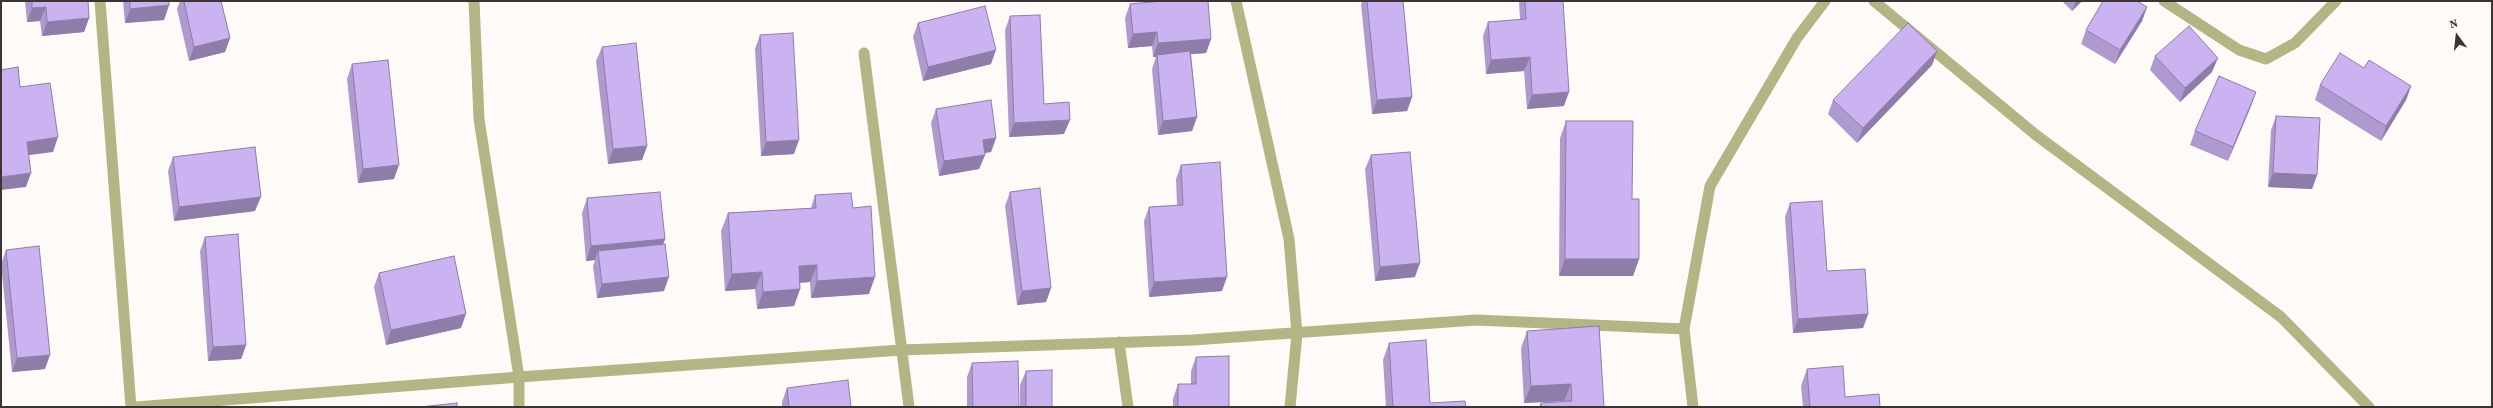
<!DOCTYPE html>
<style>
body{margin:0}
#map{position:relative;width:2493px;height:408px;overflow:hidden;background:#fefaf8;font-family:"Source Serif 4",serif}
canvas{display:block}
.frame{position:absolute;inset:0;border:2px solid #393534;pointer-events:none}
.north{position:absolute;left:2437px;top:16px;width:40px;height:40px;-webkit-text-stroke:3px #fefaf8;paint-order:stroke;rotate:345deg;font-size:11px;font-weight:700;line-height:16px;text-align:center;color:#393534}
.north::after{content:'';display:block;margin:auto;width:14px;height:18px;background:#393534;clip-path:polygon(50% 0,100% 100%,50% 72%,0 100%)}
</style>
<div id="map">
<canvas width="2493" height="408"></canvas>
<div class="frame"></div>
<div class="north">N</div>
</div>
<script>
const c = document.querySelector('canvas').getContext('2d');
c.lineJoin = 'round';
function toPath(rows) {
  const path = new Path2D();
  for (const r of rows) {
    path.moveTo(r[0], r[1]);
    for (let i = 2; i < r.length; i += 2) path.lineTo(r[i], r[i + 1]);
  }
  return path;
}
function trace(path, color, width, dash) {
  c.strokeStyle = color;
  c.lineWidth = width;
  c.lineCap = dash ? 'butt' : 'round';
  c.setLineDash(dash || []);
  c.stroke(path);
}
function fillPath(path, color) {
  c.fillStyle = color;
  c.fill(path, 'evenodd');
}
const minor = toPath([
 [100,1,131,407],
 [474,1,479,119,519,377,519,407],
 [1236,1,1289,239,1297,334,1290,407],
 [1874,1,2036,135,2281,317,2369,407],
 [2164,1,2239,50,2266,59,2295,43,2336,1],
 [864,53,909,407],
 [1119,342,1128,407],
 [136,407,519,377,901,350,1193,340,1476,320,1684,329],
 [1693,407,1684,329,1710,186,1797,38,1825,1]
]);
const wall = toPath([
 [25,1,88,1,89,18,84,32,42,36,40,21,27,22],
 [123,1,169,1,169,5,164,20,125,23],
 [180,1,221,1,230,38,225,52,189,61,177,9],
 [1363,1,1403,1,1412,97,1407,111,1372,114,1361,4],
 [1519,1,1563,1,1564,106,1527,109,1524,71,1486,74,1483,36,1488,22,1520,20],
 [2062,1,2082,1,2072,11],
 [1130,4,1211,39,1206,53,1191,54,1197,117,1192,131,1158,135,1152,69,1156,57,1153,57,1152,46,1128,48,1125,18],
 [2147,7,2142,21,2115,64,2081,44,2086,30],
 [1010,16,1044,104,1064,134,1009,137,1005,30],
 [918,23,991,64,923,81,913,37],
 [760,35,794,154,761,156,755,49],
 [602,47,647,146,642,160,608,164,596,61],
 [1937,51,1932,65,1857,143,1828,114,1833,100],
 [2155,56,2212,72,2180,102,2150,70],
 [352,64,394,179,358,183,347,79],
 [2364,68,2411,86,2406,100,2381,141,2315,100,2320,85],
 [2256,92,2251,106,2228,161,2190,145,2195,131],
 [936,109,996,138,991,152,984,153,985,155,979,169,939,176,931,123],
 [2276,116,2317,175,2312,189,2268,187,2271,130],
 [1566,121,1632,199,1639,259,1633,276,1559,276,1560,138],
 [1371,155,1415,277,1375,281,1365,169],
 [173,157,255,211,174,221,168,171],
 [1181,165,1222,291,1149,297,1144,221,1149,207,1177,205,1176,179],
 [1010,192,1051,288,1046,302,1017,305,1005,206],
 [815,195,853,208,869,294,811,298,810,282,800,283,800,289,794,306,757,309,755,289,725,291,721,231,728,213,811,208],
 [587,198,665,239,663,244,664,291,597,298,593,266,595,260,586,261,582,213],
 [1790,203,1827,271,1868,314,1863,328,1793,333,1785,217],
 [205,237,246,345,241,359,208,361,200,251],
 [6,250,45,369,12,372,1,264],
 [379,273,461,328,386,345,374,287],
 [1527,331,1604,407,1539,407,1541,403,1565,402,1564,401,1524,403,1521,348],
 [1389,343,1430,403,1466,407,1386,407,1383,360],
 [1196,357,1229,407,1173,407,1173,399,1178,384,1191,384,1191,371],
 [972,363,1019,407,967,407,967,377],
 [1807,369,1845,397,1880,407,1803,407,1801,386],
 [1026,371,1052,407,1020,407,1020,385],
 [787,388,851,407,782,407,782,402]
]);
const shadedWall = toPath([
 [2076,1,2082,1,2072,11],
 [169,5,164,20,125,23,130,9],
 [46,7,40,21,27,22,32,8],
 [2147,7,2142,21,2115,64,2120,50],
 [89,18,84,32,42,36,47,22],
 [1157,32,1152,46,1128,48,1133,34],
 [230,38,225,52,189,61,194,47],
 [1211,39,1206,53,1157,57,1157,55,1156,57,1153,57,1158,43],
 [996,50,991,64,923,81,928,67],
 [1937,51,1932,65,1857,143,1863,128],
 [1530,57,1524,71,1486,74,1491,60],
 [2218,58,2212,72,2180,102,2185,88],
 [2411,86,2406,100,2381,141,2386,126],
 [1569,92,1564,106,1527,109,1532,95],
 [2256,92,2251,106,2228,161,2233,147],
 [1412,97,1407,111,1372,114,1377,100],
 [1197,117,1192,131,1158,135,1163,121],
 [1070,120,1064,134,1009,137,1014,123],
 [58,137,53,152,22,156,27,142],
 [996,138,991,152,978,154,983,140],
 [799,140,794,154,761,156,766,142],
 [647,146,642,160,608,164,613,149],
 [985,155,979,169,939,176,944,161],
 [399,165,394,179,358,183,363,169],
 [31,173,26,187,1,190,1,177],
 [2273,173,2317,175,2312,189,2268,187],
 [261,197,255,211,174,221,179,207],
 [665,239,660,253,598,251,595,260,586,261,591,246],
 [1565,259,1639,259,1633,276,1559,276],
 [1420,263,1415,277,1375,281,1380,267],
 [817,265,810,282,792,283,799,266],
 [762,272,755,289,725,291,732,274],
 [669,277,664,291,597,298,602,284],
 [875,277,869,294,811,298,817,281],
 [1227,277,1222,291,1149,297,1154,282],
 [1051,288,1046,302,1017,305,1022,291],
 [800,289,794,306,757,309,763,292],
 [466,314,461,328,386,345,391,330],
 [1868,314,1863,328,1793,333,1798,319],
 [246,345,241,359,208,361,213,347],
 [50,355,45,369,12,372,17,358],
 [1571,384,1564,401,1524,403,1531,386]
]);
const building = toPath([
 [32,1,88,1,89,18,47,22,46,7,32,8,32,1],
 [130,1,169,1,169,5,130,9,130,1],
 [184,1,221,1,230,38,194,47,184,1],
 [1162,1,1208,1,1211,39,1158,43,1157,32,1133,34,1130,4,1162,1],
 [1367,1,1403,1,1412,97,1377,100,1367,1],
 [1525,1,1563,1,1569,92,1532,95,1530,57,1491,60,1488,22,1526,19,1525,1],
 [2103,1,2137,1,2147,7,2120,50,2086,30,2103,1],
 [985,6,996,50,928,67,918,23,985,6],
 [1040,15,1044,104,1069,102,1070,120,1014,123,1010,16,1040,15],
 [1908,23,1937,51,1863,128,1833,100,1908,23],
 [2189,26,2218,58,2185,88,2155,56,2189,26],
 [793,33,799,140,766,142,760,35,793,33],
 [636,43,647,146,613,149,602,47,636,43],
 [1190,51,1197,117,1163,121,1157,55,1190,51],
 [2340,53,2364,68,2369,60,2411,86,2386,126,2320,85,2340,53],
 [388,60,399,165,363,169,352,64,388,60],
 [18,67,20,87,50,83,58,137,27,142,31,173,1,177,1,70,18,67],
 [2219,76,2256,92,2233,147,2195,131,2219,76],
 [991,100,996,138,983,140,985,155,944,161,936,109,991,100],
 [2276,116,2320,118,2317,175,2273,173,2276,116],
 [1566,121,1633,121,1632,199,1639,199,1639,259,1565,259,1566,121],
 [255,147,261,197,179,207,173,157,255,147],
 [1410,152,1420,263,1380,267,1371,155,1410,152],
 [1220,162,1227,277,1154,282,1149,207,1183,205,1181,165,1220,162],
 [1040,188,1051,288,1022,291,1010,192,1040,188],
 [660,192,665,239,591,246,587,198,660,192],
 [851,193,853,208,871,206,875,277,817,281,817,265,799,266,800,289,763,292,762,272,732,274,728,213,816,208,815,195,851,193],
 [1822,201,1827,271,1865,269,1868,314,1798,319,1790,203,1822,201],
 [238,234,246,345,213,347,205,237,238,234],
 [665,244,669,277,602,284,598,251,665,244],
 [39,246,50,355,17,358,6,250,39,246],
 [454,256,466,314,391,330,379,273,454,256],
 [1599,326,1604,407,1541,407,1541,403,1572,401,1571,384,1531,386,1527,331,1599,326],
 [1426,340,1430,403,1465,401,1466,407,1393,407,1389,343,1426,340],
 [1229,356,1229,407,1178,407,1178,384,1196,384,1196,357,1229,356],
 [1018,361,1019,407,973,407,972,363,1018,361],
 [1843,366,1845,397,1879,394,1880,407,1810,407,1807,369,1843,366],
 [1052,370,1052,407,1026,407,1026,371,1052,370],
 [848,380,851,407,789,407,787,388,848,380],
 [457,403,457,407,420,407,457,403]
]);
trace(minor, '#b3b584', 11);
fillPath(wall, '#ae9ace');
fillPath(shadedWall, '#8d7da8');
fillPath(building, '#cab3f0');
trace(building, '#8d7da8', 1);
</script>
